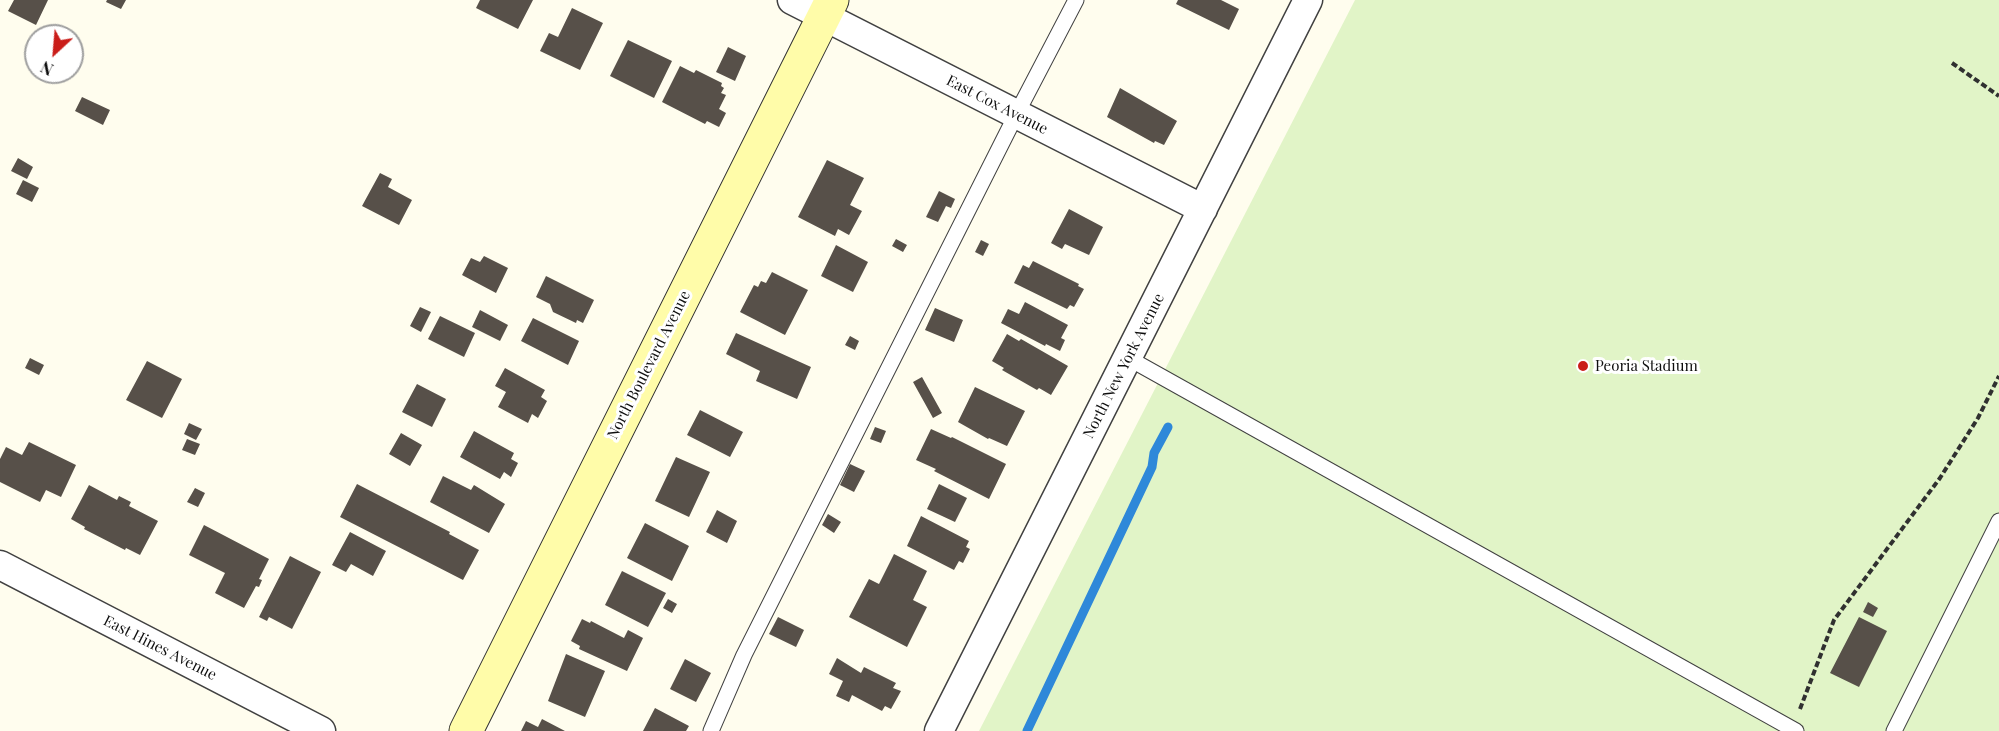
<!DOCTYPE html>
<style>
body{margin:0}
#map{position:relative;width:1999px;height:731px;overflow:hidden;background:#fffdee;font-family:"Playfair Display",serif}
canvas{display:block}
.north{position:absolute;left:24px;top:24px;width:60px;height:60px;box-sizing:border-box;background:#fff;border:2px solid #9f9f9f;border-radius:50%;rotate:206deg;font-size:16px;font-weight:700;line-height:24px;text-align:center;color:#0e0e0e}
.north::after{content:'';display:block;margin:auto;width:21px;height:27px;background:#ca1d19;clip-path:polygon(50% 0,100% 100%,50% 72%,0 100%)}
</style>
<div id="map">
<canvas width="1999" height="731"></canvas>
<div class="north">N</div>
</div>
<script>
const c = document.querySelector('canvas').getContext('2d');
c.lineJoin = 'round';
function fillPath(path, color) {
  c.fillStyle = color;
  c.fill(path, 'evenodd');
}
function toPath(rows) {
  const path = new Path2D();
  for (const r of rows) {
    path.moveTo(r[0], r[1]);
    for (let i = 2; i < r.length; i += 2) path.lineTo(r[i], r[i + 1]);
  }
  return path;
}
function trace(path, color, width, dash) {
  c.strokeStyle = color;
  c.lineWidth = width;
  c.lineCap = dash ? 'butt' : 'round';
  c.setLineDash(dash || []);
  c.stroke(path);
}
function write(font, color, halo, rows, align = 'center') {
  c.font = font + ' "Playfair Display",serif';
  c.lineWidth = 6;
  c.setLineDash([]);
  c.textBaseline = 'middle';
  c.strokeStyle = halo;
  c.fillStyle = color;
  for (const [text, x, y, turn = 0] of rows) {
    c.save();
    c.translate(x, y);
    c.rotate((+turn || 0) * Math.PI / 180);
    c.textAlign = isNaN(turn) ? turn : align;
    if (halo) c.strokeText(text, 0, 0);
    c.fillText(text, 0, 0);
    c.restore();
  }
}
const pitch = toPath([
 [1355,0,1999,0,1999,731,979,731]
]);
const stream = toPath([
 [1027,731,1152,467,1154,453,1168,427]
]);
const building = toPath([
 [14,0,48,0,36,25,8,11],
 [107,0,126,0,121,9,106,2],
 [480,0,533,0,518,29,476,8],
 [1178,0,1221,0,1239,9,1229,30,1176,4],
 [572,8,603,23,580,70,540,51,549,33,558,37],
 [628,40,672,61,654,98,610,76],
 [728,47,746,56,735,81,716,72],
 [680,66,694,73,696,70,722,83,721,86,724,88,721,93,726,95,719,109,726,113,719,127,707,121,705,124,662,102],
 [1120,88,1177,121,1164,145,1155,141,1154,143,1107,117],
 [82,97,110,110,103,125,75,111],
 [18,158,33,167,27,179,11,171],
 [827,160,864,178,850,205,862,211,849,235,838,229,835,236,798,217],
 [380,173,392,179,388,187,412,200,399,225,362,206],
 [23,180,39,188,32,202,16,194],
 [939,191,955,199,951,208,946,206,938,222,926,217],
 [1069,209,1103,227,1089,255,1065,244,1062,249,1051,243],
 [896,239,907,245,903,252,892,246],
 [981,240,989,244,983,256,975,252],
 [836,245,868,262,853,292,821,276],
 [484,256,508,268,496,293,462,275,471,258,480,262],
 [1033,261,1079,284,1078,286,1084,289,1074,307,1070,305,1067,309,1014,283,1023,265,1029,268],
 [772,272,808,290,785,335,740,312,754,285,758,287,761,281,766,283],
 [546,276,594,300,583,323,577,320,576,323,553,312,550,304,536,297],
 [1025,302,1068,325,1061,338,1065,340,1060,351,1046,344,1045,346,1001,323,1008,309,1019,314],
 [420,307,431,312,421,332,410,326],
 [935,308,963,320,954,342,925,330],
 [480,310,508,325,500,341,472,327],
 [440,316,475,333,464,357,428,339],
 [533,318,579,341,568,365,521,341],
 [736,333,811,367,797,399,756,381,760,371,726,354],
 [1007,334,1019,341,1021,339,1068,366,1051,395,1039,388,1037,390,1002,370,1004,368,992,361],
 [850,336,859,341,855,350,845,345],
 [30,358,44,365,39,375,25,368],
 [147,361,182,379,162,418,126,400],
 [505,368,545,390,541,397,547,401,538,418,532,414,528,423,498,407,506,392,495,386],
 [922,377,942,413,933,418,913,382],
 [417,384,446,399,432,427,402,412],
 [975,387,1025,411,1007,446,989,438,988,439,958,422],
 [700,410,743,432,730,457,687,435],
 [189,423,202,429,196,440,184,434],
 [875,427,886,431,881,443,870,439],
 [931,429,951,438,952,437,1006,464,989,499,934,471,936,469,916,460],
 [474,431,514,453,511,459,518,463,511,477,504,472,500,479,460,457],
 [401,433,422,445,410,466,389,454],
 [187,439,200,444,195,455,182,450],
 [29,442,76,465,61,497,46,490,40,502,0,482,0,459,6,447,22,455],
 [676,457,710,472,689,517,655,501],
 [850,464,865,471,854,492,840,485],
 [443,476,471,490,474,485,505,504,489,533,430,502],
 [357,484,450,532,449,534,479,550,463,580,340,517],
 [939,484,967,498,955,522,927,509],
 [89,485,117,500,119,496,131,502,129,506,158,521,140,555,126,548,125,550,84,529,85,527,71,519],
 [195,488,205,493,198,507,187,502],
 [717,510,737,521,727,543,706,532],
 [828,514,841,522,834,533,822,525],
 [921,516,969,541,966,547,970,549,963,563,959,561,954,570,907,546],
 [645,523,689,546,672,581,627,558],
 [204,525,269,559,259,579,262,580,259,587,256,586,244,608,215,593,225,573,189,555],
 [350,532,386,551,373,576,351,564,346,572,332,565],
 [894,554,927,571,913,600,927,607,907,647,849,617,869,579,879,584],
 [290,556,321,572,292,629,269,617,267,621,259,617],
 [622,571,666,593,648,627,605,605],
 [668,599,677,604,672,613,663,608],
 [1868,602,1878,608,1873,617,1863,612],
 [778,617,804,630,796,647,769,634],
 [1859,617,1887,631,1859,687,1830,673],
 [582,619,590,623,591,621,624,638,628,630,643,638,627,671,579,649,580,646,571,641],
 [566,654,605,671,585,717,548,701],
 [837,658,861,673,864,667,896,683,893,688,901,691,891,709,885,706,882,711,852,695,849,702,836,696,843,681,829,674],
 [685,659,711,673,696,702,670,689],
 [655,708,689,726,686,731,643,731],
 [542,719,565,731,521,731,526,721,538,727]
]);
const path = toPath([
 [1952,63,1999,96],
 [1800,709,1834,620,1940,478,1978,418,1999,376]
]);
const lane = toPath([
 [1128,358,1796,731],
 [711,731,744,655,1016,115,1076,0],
 [1894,731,1999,521]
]);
const street = toPath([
 [792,0,1203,209],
 [0,565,321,731],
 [939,731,1308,0]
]);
const secondary = toPath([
 [466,731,832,0]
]);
const markers = [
 [1583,366,6,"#ca1d19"]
];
const streetNames = [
 ["East Cox Avenue",997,105,27],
 ["North Boulevard Avenue",649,365,-63],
 ["North New York Avenue",1124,366,-63],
 ["East Hines Avenue",160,648,27]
];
const poiNames = [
 ["Peoria Stadium",1595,366]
];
fillPath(pitch, '#e1f4c7');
trace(stream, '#2e88d9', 9);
fillPath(building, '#575049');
trace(lane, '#414141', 17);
trace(street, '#414141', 31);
trace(secondary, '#303030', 35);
trace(path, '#303030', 4, [6, 3]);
trace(lane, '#fff', 15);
trace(street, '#fff', 28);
trace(secondary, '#fffca9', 33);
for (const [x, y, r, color] of markers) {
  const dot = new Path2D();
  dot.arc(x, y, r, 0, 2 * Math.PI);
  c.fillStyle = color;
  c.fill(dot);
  trace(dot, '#fff', 2);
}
write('15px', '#0e0e0e', '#fff', streetNames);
write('15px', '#0e0e0e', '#fff', poiNames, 'left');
</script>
